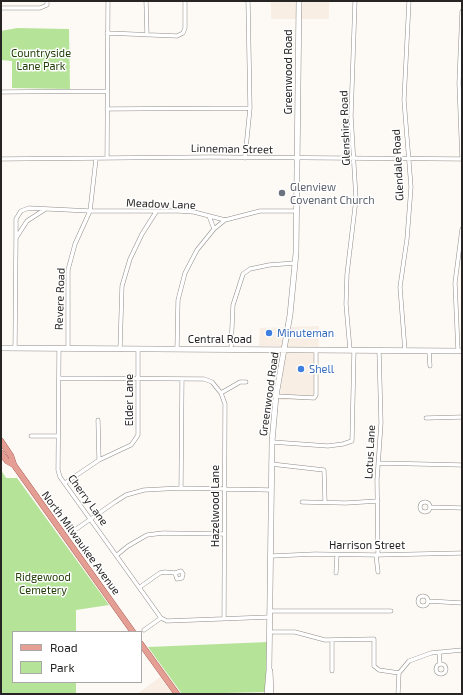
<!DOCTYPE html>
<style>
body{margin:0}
#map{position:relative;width:463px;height:695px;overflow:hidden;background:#fdf9f5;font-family:"Exo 2",sans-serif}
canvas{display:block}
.frame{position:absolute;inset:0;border:2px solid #272524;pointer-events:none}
.legend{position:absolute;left:12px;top:631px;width:130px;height:52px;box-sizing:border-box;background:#fff;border:1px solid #a9a8a7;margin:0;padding:5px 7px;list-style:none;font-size:12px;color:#272524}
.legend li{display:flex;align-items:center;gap:8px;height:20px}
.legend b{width:20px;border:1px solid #a9a8a7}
</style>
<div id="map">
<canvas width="463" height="695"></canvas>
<div class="frame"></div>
<ul class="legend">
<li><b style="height:5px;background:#e59e94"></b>Road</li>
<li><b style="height:11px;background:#b5e498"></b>Park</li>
</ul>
</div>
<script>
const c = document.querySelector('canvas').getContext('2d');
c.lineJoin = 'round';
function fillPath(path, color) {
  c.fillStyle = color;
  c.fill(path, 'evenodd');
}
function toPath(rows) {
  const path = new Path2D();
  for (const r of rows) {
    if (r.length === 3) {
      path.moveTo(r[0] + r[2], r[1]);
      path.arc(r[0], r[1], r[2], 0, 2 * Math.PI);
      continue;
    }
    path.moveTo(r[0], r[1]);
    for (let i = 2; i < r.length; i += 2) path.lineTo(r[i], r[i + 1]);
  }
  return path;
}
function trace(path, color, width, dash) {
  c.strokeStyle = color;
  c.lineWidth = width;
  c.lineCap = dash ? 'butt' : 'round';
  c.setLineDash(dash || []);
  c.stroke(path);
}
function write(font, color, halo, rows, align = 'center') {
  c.font = font + ' "Exo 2",sans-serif';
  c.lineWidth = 3;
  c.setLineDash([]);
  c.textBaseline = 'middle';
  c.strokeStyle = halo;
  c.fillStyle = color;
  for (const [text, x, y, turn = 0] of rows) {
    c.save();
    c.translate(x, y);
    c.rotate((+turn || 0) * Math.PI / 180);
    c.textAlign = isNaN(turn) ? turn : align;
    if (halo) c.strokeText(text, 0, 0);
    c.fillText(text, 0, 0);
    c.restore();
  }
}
const built = toPath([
 [271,1,329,1,329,19,271,19],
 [319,326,318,397,315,400,279,400,287,346,259,346,260,328],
 [160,677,173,694,137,694]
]);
const green = toPath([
 [17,28,69,29,70,89,12,88,12,61,1,60,1,31],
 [1,470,6,478,17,478,109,605,76,610,76,632,13,632,13,682,76,682,76,694,1,694],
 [268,642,266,692,182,694,148,647]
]);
const street = toPath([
 [146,1,147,35],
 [1,8,40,8,47,5,47,1],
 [462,11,459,83,462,159],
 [107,33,177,36,183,33,185,28,185,1],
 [1,92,107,91],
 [107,109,250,108],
 [107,158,108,1],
 [245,158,250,108,248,1],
 [1,159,210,157,462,159],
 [209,216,214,229],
 [16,238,16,219,21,211,29,208,90,211,179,211,194,212,225,220,260,211,297,211],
 [15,348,16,238,27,221,44,210],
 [59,348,58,470,60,477,161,618],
 [68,348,68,270,75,244,90,211,96,159],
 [120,349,122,286,130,259,142,234,156,212],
 [177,349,178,300,185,273,197,250,214,229,225,220],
 [231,349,233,305,243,274,250,269,269,265,295,263],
 [350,350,346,304,347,274,356,199,351,116,355,1],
 [405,351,400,287,407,239,411,187,404,100,409,1],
 [429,351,430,366],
 [458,351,455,283,462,229],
 [59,378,204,379,212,382,221,393,225,404,224,619],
 [221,393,240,382,246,382],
 [276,396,314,398,316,395,316,350],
 [426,418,462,417],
 [98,420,99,460],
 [31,436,58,436],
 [272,442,328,446,343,444,352,441,354,350],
 [378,463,462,465],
 [271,464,324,470,325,501],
 [65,483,99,460,131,445,134,441,138,435,138,349],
 [181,488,182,379],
 [425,507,5],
 [302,502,346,503,378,501],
 [430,507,462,508],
 [72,532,115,502,126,495,144,490,181,488,271,490],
 [117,555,128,546,147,535,163,533,224,534],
 [376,555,378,572],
 [378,555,377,480,381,423,379,350],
 [272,556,315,554,376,555,462,553],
 [336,573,337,555],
 [140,587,160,573,165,572,175,573,181,571,183,574,182,578,177,579,175,573],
 [423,601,5],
 [428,601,462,603],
 [270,611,391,611],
 [144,630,161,618,167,621,270,617],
 [270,632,295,632,325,640,374,639,374,666,379,670,399,673],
 [332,640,332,671],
 [439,652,440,664],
 [441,669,5],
 [398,694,399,673,409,661,431,653,462,650]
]);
const secondary = toPath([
 [1,348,462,351],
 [270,671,271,694],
 [267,694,269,670,272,442,276,396,290,315,296,253,299,1]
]);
const primary = toPath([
 [1,441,11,456,14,465,133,632],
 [1,453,7,461,14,465],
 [141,644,177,694]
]);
const markers = [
 [282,193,4,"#6b7280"],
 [269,333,4,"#3f7fe0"],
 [301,369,4,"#3f7fe0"]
];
const parkNames = [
 ["Countryside",41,53],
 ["Lane Park",41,66],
 ["Ridgewood",43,577],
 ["Cemetery",43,590]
];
const streetNames = [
 ["Greenwood Road",288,72,-90],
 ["Glenshire Road",345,128,-92],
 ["Linneman Street",232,149,1],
 ["Glendale Road",398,165,-93],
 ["Meadow Lane",161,204,2],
 ["Revere Road",60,299,-88],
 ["Central Road",220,339],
 ["Greenwood Road",269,394,-82],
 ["Elder Lane",129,400,-90],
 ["Lotus Lane",370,452,-87],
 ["Cherry Lane",88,500,54],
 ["Hazelwood Lane",215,506,-90],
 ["North Milwaukee Avenue",81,543,54],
 ["Harrison Street",367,545]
];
const worshipNames = [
 ["Glenview",290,187],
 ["Covenant Church",290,200]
];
const shopNames = [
 ["Minuteman",277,333],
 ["Shell",309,369]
];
fillPath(built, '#f8eee4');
fillPath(green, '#b5e498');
trace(street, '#908c89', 4.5);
trace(secondary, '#908c89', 6);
trace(primary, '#97493e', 6);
trace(street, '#fff', 3.5);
trace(secondary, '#fff', 5);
trace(primary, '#e59e94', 5.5);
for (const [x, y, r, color] of markers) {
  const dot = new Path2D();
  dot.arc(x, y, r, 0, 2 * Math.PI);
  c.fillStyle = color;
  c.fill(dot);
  trace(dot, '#fff', 1.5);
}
write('11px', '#213e08', '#fff', parkNames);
write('11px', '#272524', '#fff', streetNames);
write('11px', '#5b616d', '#fff', worshipNames, 'left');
write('11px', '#366cbe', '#fff', shopNames, 'left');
</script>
